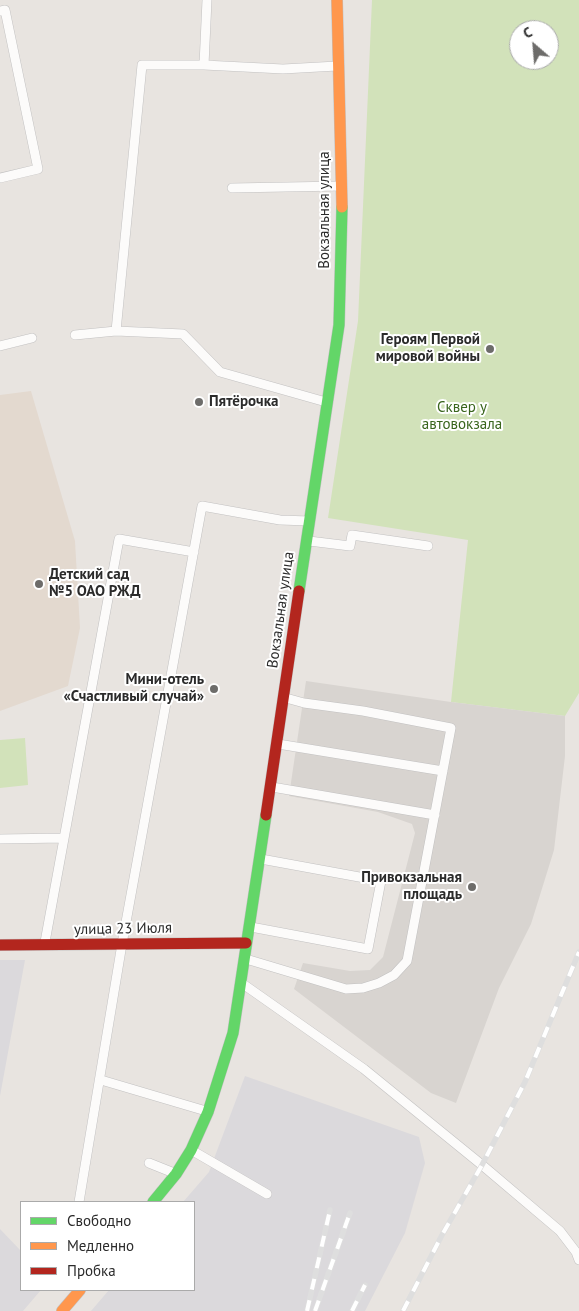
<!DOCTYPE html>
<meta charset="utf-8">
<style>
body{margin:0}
#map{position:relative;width:579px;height:1311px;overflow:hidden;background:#e8e4e0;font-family:"PT Sans",sans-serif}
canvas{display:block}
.legend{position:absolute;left:20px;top:1201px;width:175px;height:90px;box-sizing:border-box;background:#fff;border:1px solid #aaa;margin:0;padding:6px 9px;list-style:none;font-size:15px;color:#2b2b2b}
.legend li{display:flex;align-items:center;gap:10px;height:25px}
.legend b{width:25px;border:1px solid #aaa}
.north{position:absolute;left:509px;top:20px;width:50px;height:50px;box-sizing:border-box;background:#fff;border:1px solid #aaa;border-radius:50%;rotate:333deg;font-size:14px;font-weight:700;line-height:20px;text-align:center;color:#2b2b2b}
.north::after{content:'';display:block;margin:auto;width:18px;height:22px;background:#6d6c6a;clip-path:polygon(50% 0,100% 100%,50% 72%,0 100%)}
</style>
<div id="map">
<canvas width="579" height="1311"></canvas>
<ul class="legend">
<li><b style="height:6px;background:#63d668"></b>Свободно</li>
<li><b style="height:6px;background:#ff974d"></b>Медленно</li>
<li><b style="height:6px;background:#b3261e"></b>Пробка</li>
</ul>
<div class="north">С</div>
</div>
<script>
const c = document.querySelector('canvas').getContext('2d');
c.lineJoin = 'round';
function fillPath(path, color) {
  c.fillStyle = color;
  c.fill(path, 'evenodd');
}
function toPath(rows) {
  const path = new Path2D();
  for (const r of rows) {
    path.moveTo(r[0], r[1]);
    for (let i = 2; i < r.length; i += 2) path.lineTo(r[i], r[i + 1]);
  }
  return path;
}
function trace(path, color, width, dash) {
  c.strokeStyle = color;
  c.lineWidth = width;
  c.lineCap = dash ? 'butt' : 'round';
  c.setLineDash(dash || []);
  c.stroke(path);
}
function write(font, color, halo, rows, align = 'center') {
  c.font = font + ' "PT Sans",sans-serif';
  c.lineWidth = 4;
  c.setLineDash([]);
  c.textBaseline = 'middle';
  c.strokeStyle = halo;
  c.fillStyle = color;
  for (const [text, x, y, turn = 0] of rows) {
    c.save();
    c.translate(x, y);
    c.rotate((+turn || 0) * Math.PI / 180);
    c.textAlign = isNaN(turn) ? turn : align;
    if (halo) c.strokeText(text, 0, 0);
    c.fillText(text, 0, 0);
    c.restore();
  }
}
const industrial = toPath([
 [0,960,25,960,0,1096],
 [245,1076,419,1137,425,1163,405,1233,365,1311,91,1311,109,1290,194,1290,194,1202,183,1202,209,1172],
 [0,1229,21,1251,21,1290,41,1290,23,1311,0,1311]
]);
const education = toPath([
 [31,391,75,541,80,628,68,686,0,711,0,395]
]);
const green = toPath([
 [372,0,579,0,579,693,565,716,451,702,468,540,328,518,358,321],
 [519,30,549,30,549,60,519,60],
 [25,738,28,785,0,788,0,740]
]);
const plaza = toPath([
 [306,681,451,702,565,716,565,756,554,850,531,924,499,988,456,1103,431,1093,294,989,303,963,350,971,370,970,383,957,415,833,412,824,378,812,289,796]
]);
const lane = toPath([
 [0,11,5,10,38,169,0,178],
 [204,65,207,0],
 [232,188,341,186],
 [116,331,142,65,204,65,283,69,337,66],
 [75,335,116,331,183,334,220,372,326,402],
 [0,346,32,338],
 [309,541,350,546,352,535,428,546],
 [278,744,443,771],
 [272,787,435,815],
 [0,839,64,838],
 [251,927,368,949,381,881,261,859],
 [45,942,119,539,194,552],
 [246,959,346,989,363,988,379,983,394,975,407,961,451,728,363,711,304,703,286,698],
 [243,984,364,1069,482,1165,560,1231,576,1252,579,1260],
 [101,1080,206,1111],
 [193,1151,267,1194],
 [149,1163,174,1173],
 [79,1202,122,944,202,506,280,520,309,521]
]);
const fast = toPath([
 [299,591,339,325,342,207],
 [153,1202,176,1174,191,1150,208,1112,233,1033,266,815]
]);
const slow = toPath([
 [337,0,342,207],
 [62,1311,80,1290]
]);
const jam = toPath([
 [266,815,299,591],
 [0,945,246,943]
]);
const rail = toPath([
 [307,1311,330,1210],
 [315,1311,350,1213],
 [352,1311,365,1285],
 [403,1311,442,1235,482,1165,525,1082,579,952]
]);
const markers = [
 [490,349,5,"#6d6c6a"],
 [199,402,5,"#6d6c6a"],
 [39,584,5,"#6d6c6a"],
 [214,689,5,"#6d6c6a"],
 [472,887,5,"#6d6c6a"]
];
const streetNames = [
 ["Вокзальная улица",325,210,-90],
 ["Вокзальная улица",281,610,-82],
 ["улица 23 Июля",123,929,-1]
];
const poiNames = [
 ["Героям Первой",480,340],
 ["мировой войны",480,357],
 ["Пятёрочка",209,402,"left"],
 ["Детский сад",49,575,"left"],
 ["№5 ОАО РЖД",49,592,"left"],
 ["Мини-отель",204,680],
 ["«Счастливый случай»",204,697],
 ["Привокзальная",462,878],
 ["площадь",462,895]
];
const parkNames = [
 ["Сквер у",462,408],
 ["автовокзала",462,425]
];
fillPath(industrial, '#dbd9dc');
fillPath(education, '#e3d9cf');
fillPath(green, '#d2e2ba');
fillPath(plaza, '#d8d4d0');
trace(lane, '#c2c1c1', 10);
trace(fast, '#c2c1c1', 12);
trace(slow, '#c2c1c1', 12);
trace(jam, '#c2c1c1', 12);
trace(lane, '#fcfbfa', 9);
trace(fast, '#63d668', 11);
trace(slow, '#ff974d', 11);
trace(jam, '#b3261e', 11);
trace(rail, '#dedede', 5.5);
trace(rail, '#fff', 4, [11]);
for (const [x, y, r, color] of markers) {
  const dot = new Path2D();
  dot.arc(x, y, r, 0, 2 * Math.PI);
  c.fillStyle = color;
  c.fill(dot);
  trace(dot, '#fff', 2);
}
write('15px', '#2b2b2b', '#fff', streetNames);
write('bold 15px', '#2b2b2b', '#fff', poiNames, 'right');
write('15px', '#39651d', '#fff', parkNames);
</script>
